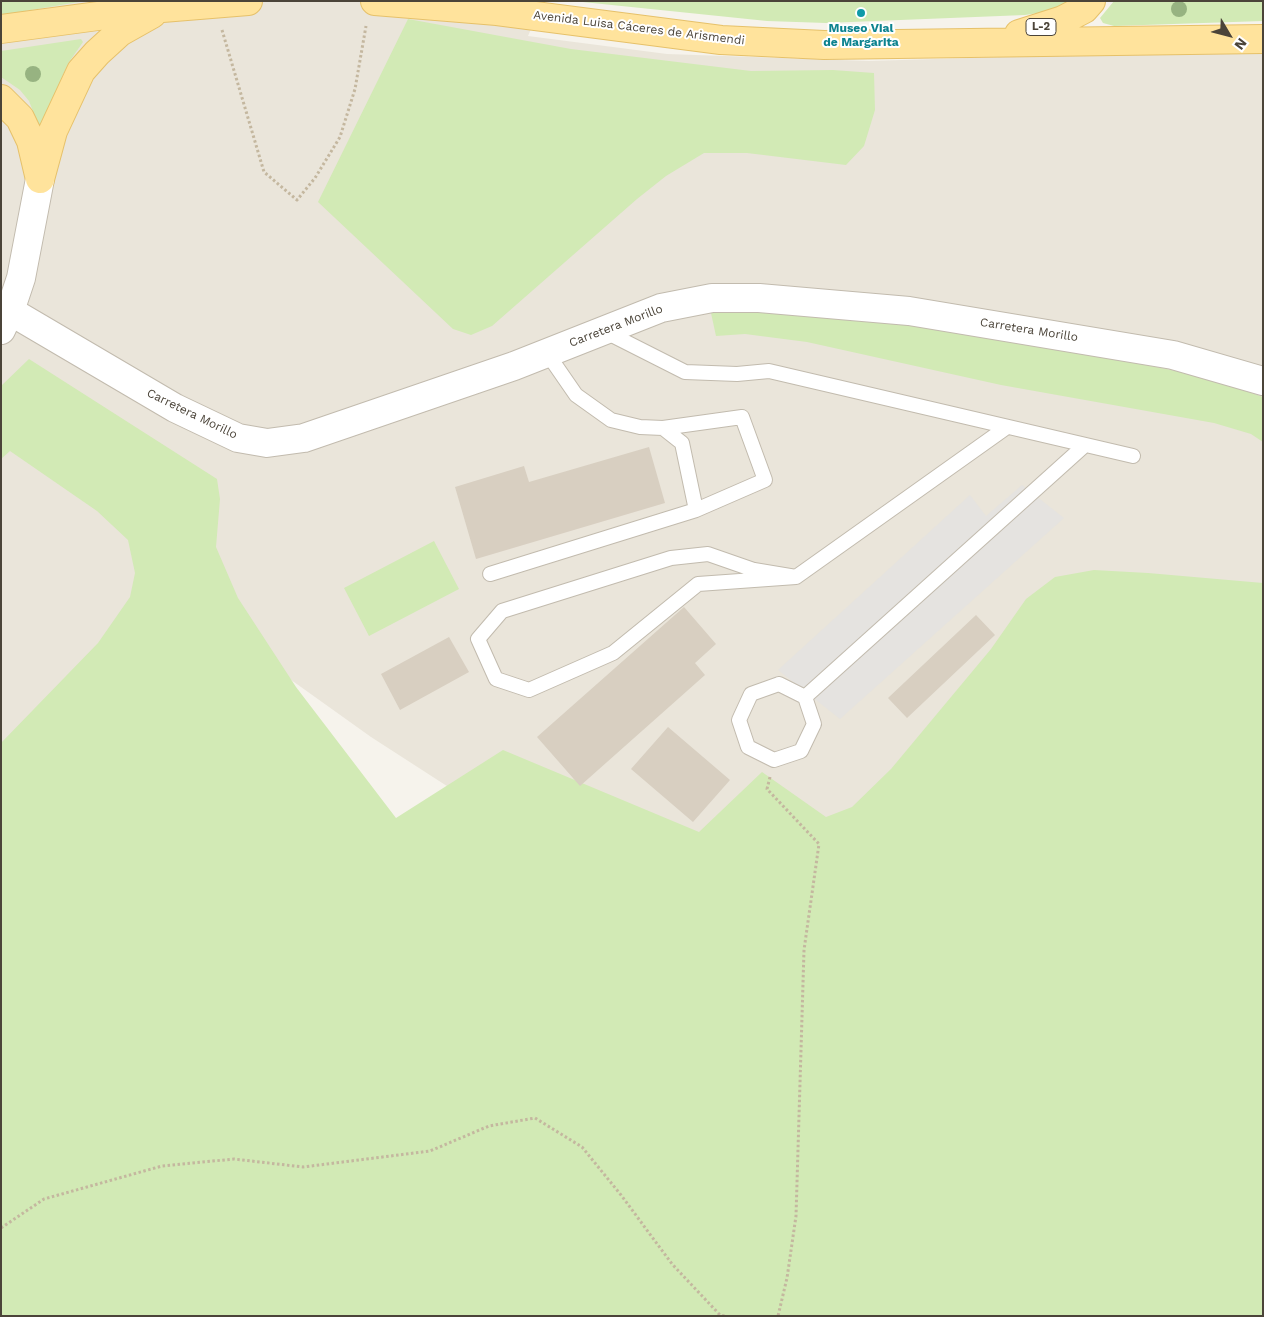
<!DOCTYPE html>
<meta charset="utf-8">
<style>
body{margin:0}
#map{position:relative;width:1264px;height:1317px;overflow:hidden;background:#f6f3ec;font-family:"Work Sans",sans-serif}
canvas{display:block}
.frame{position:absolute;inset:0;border:2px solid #4b4439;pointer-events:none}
.north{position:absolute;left:1204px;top:10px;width:50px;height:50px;-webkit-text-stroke:4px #fff;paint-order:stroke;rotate:127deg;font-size:14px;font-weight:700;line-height:20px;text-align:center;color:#4b4439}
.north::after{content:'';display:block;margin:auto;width:18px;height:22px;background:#4b4439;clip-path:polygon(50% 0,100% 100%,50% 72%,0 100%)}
</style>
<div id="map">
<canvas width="1264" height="1317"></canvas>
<div class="frame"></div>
<div class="north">N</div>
</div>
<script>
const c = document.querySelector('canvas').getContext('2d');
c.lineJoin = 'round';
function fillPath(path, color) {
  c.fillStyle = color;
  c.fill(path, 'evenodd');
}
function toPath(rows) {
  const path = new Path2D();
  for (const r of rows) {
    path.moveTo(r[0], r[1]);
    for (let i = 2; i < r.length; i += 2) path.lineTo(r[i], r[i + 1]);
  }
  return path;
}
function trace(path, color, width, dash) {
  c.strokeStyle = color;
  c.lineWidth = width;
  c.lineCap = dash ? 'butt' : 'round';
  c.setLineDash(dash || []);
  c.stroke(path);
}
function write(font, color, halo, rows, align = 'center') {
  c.font = font + ' "Work Sans",sans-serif';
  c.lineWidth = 4;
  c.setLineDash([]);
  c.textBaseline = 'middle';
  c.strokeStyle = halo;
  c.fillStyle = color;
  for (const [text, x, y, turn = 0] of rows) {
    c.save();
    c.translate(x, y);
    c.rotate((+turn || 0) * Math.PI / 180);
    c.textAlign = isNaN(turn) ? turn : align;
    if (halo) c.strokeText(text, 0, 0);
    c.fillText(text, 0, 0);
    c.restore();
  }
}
const residential = toPath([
 [1,1,543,1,528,36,667,54,869,61,1067,55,1263,53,1263,717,817,981,467,799,371,737,273,667,1,870]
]);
const green = toPath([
 [1,1,85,1,1,15],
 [573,1,1073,1,1052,11,1025,15,826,23,767,21],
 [1114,1,1263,1,1263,21,1114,26,1103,23,1100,18],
 [408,19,571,49,751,71,833,70,874,73,875,110,864,146,846,165,747,153,704,153,666,176,637,199,492,326,471,335,453,329,318,202],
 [81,39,83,42,69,62,62,77,42,134,29,101,20,90,1,77,1,51],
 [729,306,897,315,1206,377,1263,397,1263,442,1251,434,1214,423,1001,385,807,342,745,334,716,336,711,313],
 [29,359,217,479,220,499,216,547,238,598,296,687,396,818,503,750,699,832,762,772,826,817,852,807,891,769,991,649,1026,599,1055,577,1094,570,1148,573,1263,583,1263,1316,1,1316,1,743,98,643,130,597,135,573,128,540,97,511,10,451,1,459,1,386],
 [434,541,459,589,369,636,344,588]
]);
const parking = toPath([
 [1022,485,1064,518,840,719,778,670,970,495,986,516]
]);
const building = toPath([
 [649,447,665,503,476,559,455,487,524,466,529,482],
 [684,607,716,644,695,663,705,675,580,786,537,737],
 [976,615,995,635,907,718,888,698],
 [449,637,469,672,400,710,381,674],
 [668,727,730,780,693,822,631,769]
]);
const path = toPath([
 [222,30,264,172,297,200,315,178,340,137,355,89,366,26],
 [770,777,767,789,819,844,804,950,796,1216,787,1278,778,1316],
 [1,1228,44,1199,162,1166,234,1159,303,1167,430,1151,489,1126,535,1118,582,1147,621,1195,672,1264,720,1315,725,1316]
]);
const service = toPath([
 [604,331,685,372,737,374,769,371,1133,456],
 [663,428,742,417,765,480,696,510],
 [490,574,696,510,682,443,663,428,640,427,611,420,576,395,547,353],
 [796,577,698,584,613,653,529,690,496,679,478,639,502,611,671,558,708,554,754,570,796,577,1007,427],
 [779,684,805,697,814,724,801,751,774,760,748,747,739,720,751,694,779,684],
 [805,697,1085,445]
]);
const minor = toPath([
 [10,311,175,408,238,438,267,443,304,438,514,366,661,308,712,298,759,298,909,311,1173,355,1263,381]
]);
const tertiary = toPath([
 [1,330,10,311,21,278,40,179]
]);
const primary = toPath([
 [375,1,497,11,721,40,824,45,1263,39],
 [1,29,150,9,248,1],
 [1019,34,1063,20,1084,9,1091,1],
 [1,99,20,118,31,141,39,175],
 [40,179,53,131,81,71,97,53,120,32,152,14]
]);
const trees = [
 [1179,9],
 [33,74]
];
const markers = [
 [861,13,5,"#0f9aa8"]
];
const shields = [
 [1041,27,30]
];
const shieldNames = [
 ["L-2",1041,27]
];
const streetNames = [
 ["Avenida Luisa Cáceres de Arismendi",639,28,7],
 ["Carretera Morillo",616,326,-21],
 ["Carretera Morillo",1029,330,9],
 ["Carretera Morillo",192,414,26]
];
const cultureNames = [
 ["Museo Vial",861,28],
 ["de Margarita",861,42]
];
fillPath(residential, '#eae5da');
fillPath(green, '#d2eab5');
fillPath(parking, '#e5e3e0');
fillPath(building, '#d8cfc1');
trace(service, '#c2bbae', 16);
trace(minor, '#c2bbae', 30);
trace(tertiary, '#c2bbae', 30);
trace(primary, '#e6c16a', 30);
trace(path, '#c4b79f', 3, [2.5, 2.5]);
trace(service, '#fff', 14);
trace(minor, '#fff', 28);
trace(tertiary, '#fff', 28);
trace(primary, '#ffe39c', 28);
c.fillStyle = '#97b381';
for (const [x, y] of trees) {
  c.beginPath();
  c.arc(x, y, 8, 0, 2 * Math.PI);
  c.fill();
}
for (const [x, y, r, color] of markers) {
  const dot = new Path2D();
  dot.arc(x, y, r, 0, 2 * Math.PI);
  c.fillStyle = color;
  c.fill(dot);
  trace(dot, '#fff', 2);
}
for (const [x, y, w] of shields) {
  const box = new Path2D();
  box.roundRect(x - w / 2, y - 8.5, w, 17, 4);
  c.fillStyle = '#fff';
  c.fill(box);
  trace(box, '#4b4439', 1);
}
write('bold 11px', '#4b4439', null, shieldNames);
write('12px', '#4b4439', '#fff', streetNames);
write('bold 12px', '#0d838f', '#fff', cultureNames);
</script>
